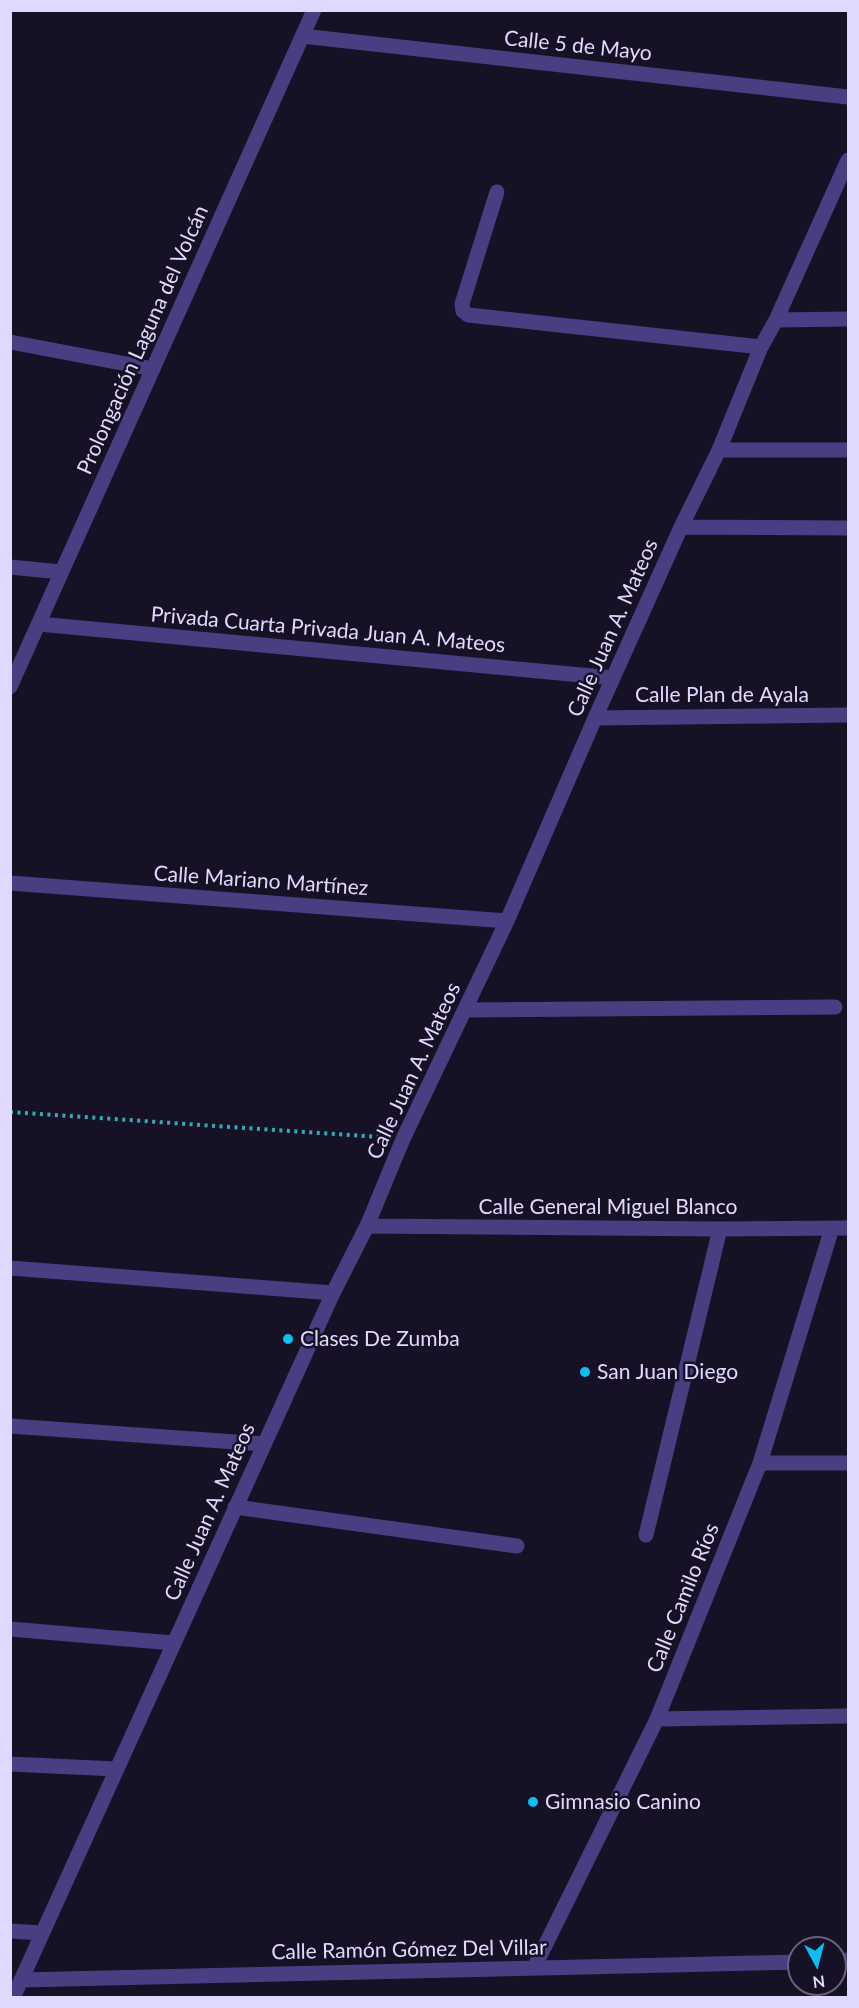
<!DOCTYPE html>
<meta charset="utf-8">
<style>
body{margin:0}
#map{position:relative;width:859px;height:2008px;overflow:hidden;background:#171126;font-family:Lato,sans-serif}
canvas{display:block}
.frame{position:absolute;inset:0;border:12px solid #e1d8fd;pointer-events:none}
.north{position:absolute;left:787px;top:1936px;width:60px;height:60px;box-sizing:border-box;background:#171126;border:2px solid #68617c;border-radius:50%;rotate:173deg;font-size:16px;font-weight:700;line-height:24px;text-align:center;color:#e1d8fd}
.north::after{content:'';display:block;margin:auto;width:21px;height:27px;background:#0ebef2;clip-path:polygon(50% 0,100% 100%,50% 72%,0 100%)}
</style>
<div id="map">
<canvas width="859" height="2008"></canvas>
<div class="frame"></div>
<div class="north">N</div>
</div>
<script>
const c = document.querySelector('canvas').getContext('2d');
c.lineJoin = 'round';
function toPath(rows) {
  const path = new Path2D();
  for (const r of rows) {
    path.moveTo(r[0], r[1]);
    for (let i = 2; i < r.length; i += 2) path.lineTo(r[i], r[i + 1]);
  }
  return path;
}
function trace(path, color, width, dash) {
  c.strokeStyle = color;
  c.lineWidth = width;
  c.lineCap = dash ? 'butt' : 'round';
  c.setLineDash(dash || []);
  c.stroke(path);
}
function write(font, color, halo, rows, align = 'center') {
  c.font = font + ' Lato,sans-serif';
  c.lineWidth = 5;
  c.setLineDash([]);
  c.textBaseline = 'middle';
  c.strokeStyle = halo;
  c.fillStyle = color;
  for (const [text, x, y, turn = 0] of rows) {
    c.save();
    c.translate(x, y);
    c.rotate((+turn || 0) * Math.PI / 180);
    c.textAlign = isNaN(turn) ? turn : align;
    if (halo) c.strokeText(text, 0, 0);
    c.fillText(text, 0, 0);
    c.restore();
  }
}
const path = toPath([
 [10,1112,379,1137]
]);
const minor = toPath([
 [302,36,848,97],
 [497,192,462,304,463,311,468,315,761,347],
 [776,320,848,319],
 [10,342,153,369],
 [719,450,848,450],
 [681,527,848,528],
 [10,567,61,572],
 [39,624,613,678],
 [10,687,314,10],
 [595,718,848,715],
 [10,883,507,921],
 [466,1010,835,1007],
 [367,1226,720,1229,848,1228],
 [10,1268,333,1293],
 [10,1426,264,1444],
 [760,1463,848,1463],
 [235,1507,517,1546],
 [646,1535,720,1229],
 [10,1629,173,1643],
 [657,1719,848,1716],
 [10,1764,116,1769],
 [10,1931,42,1933],
 [835,1961,848,1960],
 [534,1968,657,1719,760,1463,832,1228],
 [21,1980,799,1962],
 [13,1998,333,1293,367,1226,403,1139,507,921,595,718,681,527,719,450,761,347,776,320,848,160]
]);
const markers = [
 [288,1339,6,"#0ebef2"],
 [585,1372,6,"#0ebef2"],
 [533,1802,6,"#0ebef2"]
];
const streetNames = [
 ["Calle 5 de Mayo",578,46,6],
 ["Prolongación Laguna del Volcán",143,340,-66],
 ["Calle Juan A. Mateos",613,628,-66],
 ["Privada Cuarta Privada Juan A. Mateos",328,630,5],
 ["Calle Plan de Ayala",722,695],
 ["Calle Mariano Martínez",261,881,4],
 ["Calle Juan A. Mateos",414,1071,-65],
 ["Calle General Miguel Blanco",608,1207],
 ["Calle Juan A. Mateos",210,1512,-66],
 ["Calle Camilo Ríos",683,1598,-68],
 ["Calle Ramón Gómez Del Villar",409,1950,-1]
];
const poiNames = [
 ["Clases De Zumba",300,1339],
 ["San Juan Diego",597,1372],
 ["Gimnasio Canino",545,1802]
];
trace(path, '#36aab3', 4, [3, 4.5]);
trace(minor, '#4a3e82', 15);
for (const [x, y, r, color] of markers) {
  const dot = new Path2D();
  dot.arc(x, y, r, 0, 2 * Math.PI);
  c.fillStyle = color;
  c.fill(dot);
  trace(dot, '#171126', 2);
}
write('21px', '#e1d8fd', '#171126', streetNames);
write('21px', '#e1d8fd', '#171126', poiNames, 'left');
</script>
